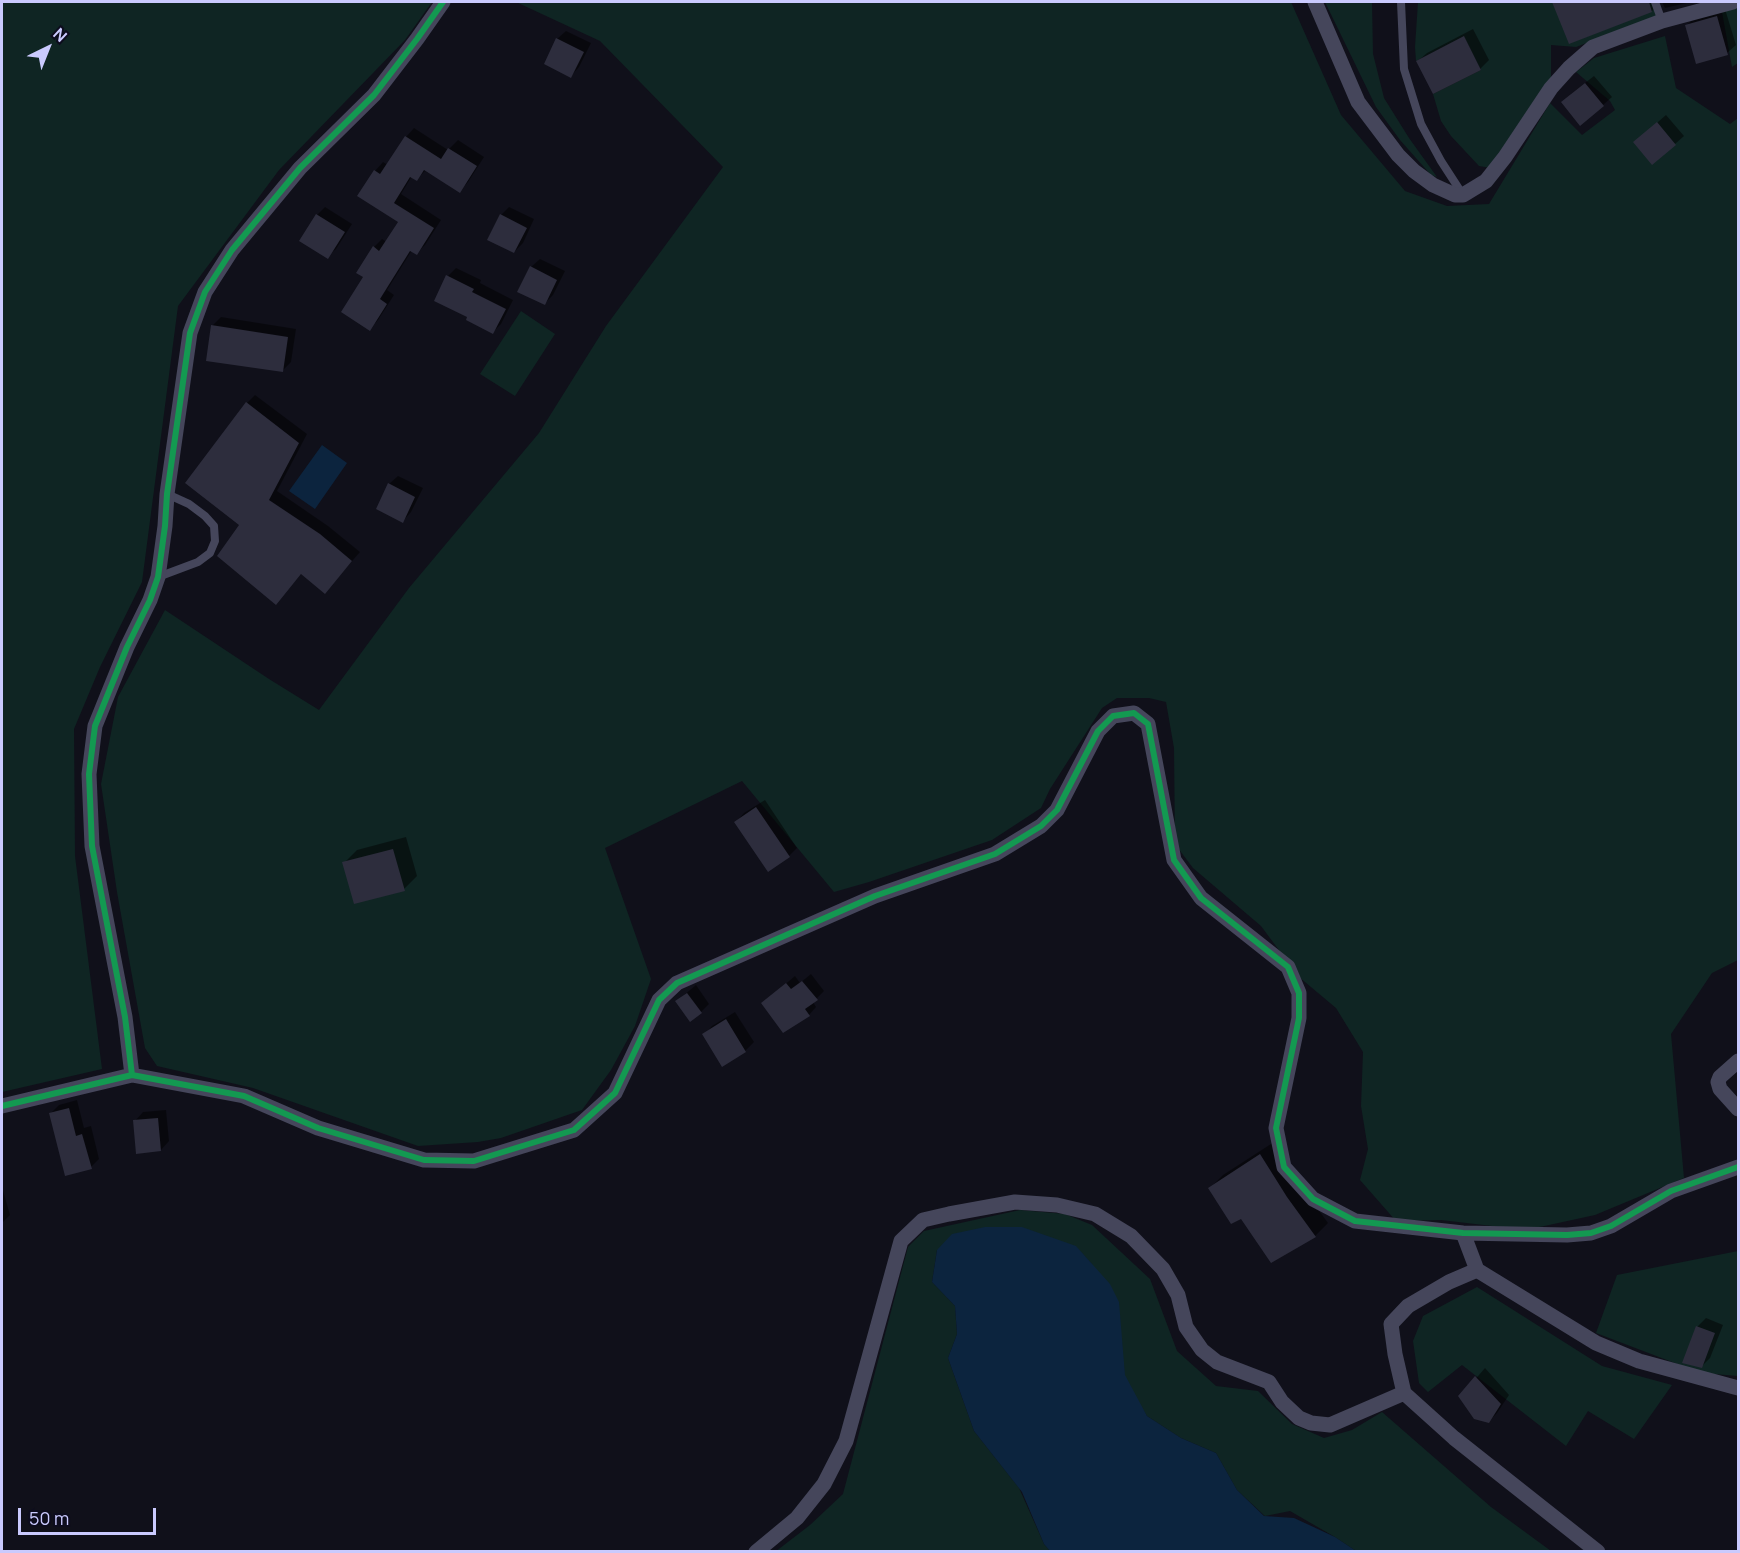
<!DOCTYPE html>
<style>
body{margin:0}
#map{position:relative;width:1740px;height:1553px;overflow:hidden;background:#10101a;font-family:Manrope,sans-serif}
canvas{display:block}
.frame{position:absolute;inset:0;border:3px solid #cacafe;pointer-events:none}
.north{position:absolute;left:18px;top:18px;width:60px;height:60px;-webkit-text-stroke:4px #0d0c1e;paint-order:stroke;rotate:43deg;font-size:16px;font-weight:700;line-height:24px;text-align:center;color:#cacafe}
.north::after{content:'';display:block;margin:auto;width:21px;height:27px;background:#cacafe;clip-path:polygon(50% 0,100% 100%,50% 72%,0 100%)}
.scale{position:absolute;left:18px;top:1508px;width:138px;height:27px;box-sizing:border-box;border:3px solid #cacafe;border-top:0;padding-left:8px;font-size:18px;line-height:21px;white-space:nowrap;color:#cacafe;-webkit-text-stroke:4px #0d0c1e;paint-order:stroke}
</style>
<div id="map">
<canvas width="1740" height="1553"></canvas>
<div class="frame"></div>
<div class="north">N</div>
<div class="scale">50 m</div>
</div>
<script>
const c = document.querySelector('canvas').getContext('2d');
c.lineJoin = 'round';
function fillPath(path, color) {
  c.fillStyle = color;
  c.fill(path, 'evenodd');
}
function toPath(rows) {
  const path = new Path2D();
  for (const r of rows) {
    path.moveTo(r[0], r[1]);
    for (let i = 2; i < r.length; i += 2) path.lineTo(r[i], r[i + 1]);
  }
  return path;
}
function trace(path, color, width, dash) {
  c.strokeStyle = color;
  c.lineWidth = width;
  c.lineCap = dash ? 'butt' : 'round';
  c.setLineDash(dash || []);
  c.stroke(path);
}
const green = toPath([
 [2,2,432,2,405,40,279,170,178,306,142,582,100,667,74,729,75,856,102,1069,2,1092],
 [516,2,1291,2,1341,115,1405,191,1447,206,1489,204,1550,103,1582,135,1615,110,1610,101,1576,72,1594,58,1665,36,1676,88,1730,124,1738,118,1738,960,1712,973,1671,1034,1684,1178,1595,1215,1526,1230,1441,1220,1396,1221,1360,1180,1368,1149,1361,1106,1363,1052,1336,1008,1299,977,1261,926,1193,868,1175,844,1174,748,1166,702,1149,698,1117,698,1102,708,1050,789,1041,808,992,840,869,882,834,892,742,781,605,848,651,979,635,1026,611,1070,582,1110,501,1138,478,1142,418,1146,253,1088,157,1066,145,1048,117,892,101,784,118,697,165,610,269,679,319,710,409,588,539,433,606,326,723,167,600,41],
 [1325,2,1372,2,1373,54,1384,98,1409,138,1437,177,1431,175,1400,140,1376,107],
 [1418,2,1659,2,1663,14,1576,47,1551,45,1551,82,1491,168,1479,166,1451,136,1441,121,1433,94,1481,70,1464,37,1416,61,1415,47],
 [1738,8,1738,63,1732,67,1722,12],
 [521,311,555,334,515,396,480,374],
 [1020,1210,1065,1214,1092,1225,1150,1279,1177,1351,1216,1386,1258,1391,1292,1424,1324,1438,1352,1430,1382,1412,1491,1507,1551,1551,1356,1551,1335,1537,1290,1511,1265,1516,1237,1490,1216,1453,1181,1438,1147,1416,1118,1372,1091,1263,1075,1246,937,1250,932,1282,955,1306,957,1334,948,1358,974,1431,1019,1488,1044,1544,1050,1551,775,1552,810,1525,843,1494,908,1247,924,1231],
 [1738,1251,1738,1376,1701,1373,1596,1333,1617,1275],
 [1477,1287,1602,1366,1672,1385,1634,1439,1588,1411,1566,1446,1462,1365,1428,1392,1419,1383,1413,1341,1423,1316]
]);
const water = toPath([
 [322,445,347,463,315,509,289,491],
 [985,1227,1022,1227,1076,1246,1110,1284,1119,1302,1125,1375,1147,1416,1181,1438,1216,1453,1237,1490,1264,1516,1294,1518,1335,1537,1356,1551,1050,1551,1044,1544,1022,1492,974,1431,948,1358,957,1334,955,1306,932,1282,937,1250,952,1234]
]);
const shadow = toPath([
 [1554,2,1661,2,1652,11,1570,43],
 [1662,2,1691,2,1665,8],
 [1725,9,1736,45,1727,53,1686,26,1695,17],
 [1473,29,1489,60,1480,69,1418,61,1427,53],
 [566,31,591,43,579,67,571,76,557,39],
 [1594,76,1612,97,1603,105,1571,94],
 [1666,115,1684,136,1675,144,1635,142],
 [414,128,448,150,458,140,484,157,468,182,460,191,425,171,417,179,412,176,401,194,441,220,425,245,417,253,412,250,387,290,394,295,378,320,370,329,365,277,374,247,382,239,387,242,400,222,375,171,383,162,388,165,406,137],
 [325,207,352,224,336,249,327,257,317,215],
 [509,207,534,219,523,243,514,252,501,215],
 [540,259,565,271,553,295,544,304,531,267],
 [456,268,481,280,480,283,513,300,501,324,493,332,469,317,448,276],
 [221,317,296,329,291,362,282,371,212,326],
 [255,395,307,434,277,491,328,526,360,552,325,592,302,573,276,603,241,525,247,403],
 [398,476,423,488,411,512,403,521,389,484],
 [765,800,797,848,789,856,736,822,744,813],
 [406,837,417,876,404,889,344,863,357,850],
 [811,974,824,991,813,1002,816,1007,809,1015,763,1003,795,976,800,983],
 [696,985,709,1004,701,1012,677,1001],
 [735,1012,754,1042,745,1051,722,1065,704,1035,712,1026],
 [77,1100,84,1128,91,1126,99,1159,91,1167,50,1114,59,1105],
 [166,1110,169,1141,161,1150,135,1121,143,1112],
 [1274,1142,1299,1183,1328,1223,1315,1236,1242,1217,1210,1188,1223,1175],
 [2,1187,10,1215,2,1223],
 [1706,1318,1723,1325,1710,1358,1702,1366,1697,1327],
 [1485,1368,1509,1395,1497,1413,1488,1422,1460,1397]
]);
const building = toPath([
 [1552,2,1649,2,1652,12,1569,44],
 [1717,16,1728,55,1696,64,1685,25],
 [1464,36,1481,70,1433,94,1416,61],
 [556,38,584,52,571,78,544,64],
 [1585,83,1604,106,1580,126,1561,102],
 [1657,122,1676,145,1652,165,1633,142],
 [405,136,441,159,448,148,477,166,460,193,424,170,417,181,410,177,394,203,434,228,417,255,410,251,380,299,387,304,370,331,341,312,363,277,356,273,373,246,379,251,398,222,357,196,374,170,380,174],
 [316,214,345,232,328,259,299,241],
 [500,214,527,228,514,253,487,240],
 [530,266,557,280,545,305,517,292],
 [446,275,474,289,472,292,506,309,493,334,466,320,467,317,434,301],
 [211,325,288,337,283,372,206,361],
 [246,402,299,443,269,500,320,534,352,561,325,594,301,574,276,605,217,556,239,525,185,483],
 [388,483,415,497,403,523,376,509],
 [756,807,790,857,768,872,734,822],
 [393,849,405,891,354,904,342,862],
 [802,981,818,1000,805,1009,810,1016,783,1033,761,1003,786,983,791,989],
 [687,993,702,1013,690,1022,675,1001],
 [726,1019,746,1052,722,1067,702,1034],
 [69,1108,76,1136,82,1134,92,1169,65,1176,49,1113],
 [158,1118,161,1151,136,1154,133,1120],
 [1260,1154,1287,1197,1316,1237,1271,1263,1241,1219,1231,1224,1208,1188],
 [1696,1326,1715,1333,1702,1368,1682,1363],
 [1475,1376,1501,1404,1489,1423,1474,1419,1458,1396]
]);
const service = toPath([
 [1401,2,1404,69,1421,124,1441,161,1463,195],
 [1655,2,1662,21],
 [158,577,198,562,210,553,215,541,214,526,205,516,189,504,167,494]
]);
const minor = toPath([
 [1315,2,1358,102,1398,155,1414,171,1433,185,1455,195,1463,195,1486,181,1505,157,1551,88,1569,68,1593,47,1662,21,1733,2],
 [1738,1061,1720,1077,1718,1082,1720,1089,1738,1109],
 [132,1075,125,1017,92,846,89,774,95,726,127,647,150,600,158,577,165,526,167,494,190,333,205,292,232,250,300,168,374,95,417,39,443,2],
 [2,1106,132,1075,244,1096,318,1128,424,1160,474,1161,574,1130,615,1093,659,1000,677,983,875,896,995,854,1041,826,1057,810,1098,731,1113,716,1134,713,1148,724,1174,860,1201,898,1288,967,1299,993,1299,1018,1276,1128,1284,1167,1313,1199,1355,1221,1463,1233,1567,1235,1591,1233,1611,1226,1671,1191,1738,1167],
 [1463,1233,1477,1270,1596,1343,1639,1361,1738,1388],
 [1477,1270,1449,1282,1408,1306,1391,1324,1395,1354,1404,1393,1454,1438,1598,1552],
 [756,1552,797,1518,824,1484,846,1441,901,1241,923,1220,949,1214,1015,1202,1057,1205,1095,1214,1131,1236,1163,1269,1178,1295,1186,1327,1202,1350,1217,1362,1269,1382,1282,1402,1299,1418,1311,1423,1330,1425,1404,1393]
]);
const cycleway = toPath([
 [132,1075,125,1017,92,846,89,774,95,726,127,647,150,600,158,577,165,526,167,494,190,333,205,292,232,250,300,168,374,95,417,39,443,2],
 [2,1106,132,1075,244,1096,318,1128,424,1160,474,1161,574,1130,615,1093,659,1000,677,983,875,896,995,854,1041,826,1057,810,1098,731,1113,716,1134,713,1148,724,1174,860,1201,898,1288,967,1299,993,1299,1018,1276,1128,1284,1167,1313,1199,1355,1221,1463,1233,1567,1235,1591,1233,1611,1226,1671,1191,1738,1167]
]);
fillPath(green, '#0f2523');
fillPath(water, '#0c243e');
fillPath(shadow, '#0007');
fillPath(building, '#2d2d3d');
trace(service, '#45465b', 8);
trace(minor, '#45465b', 15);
trace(cycleway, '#139951', 6);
</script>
